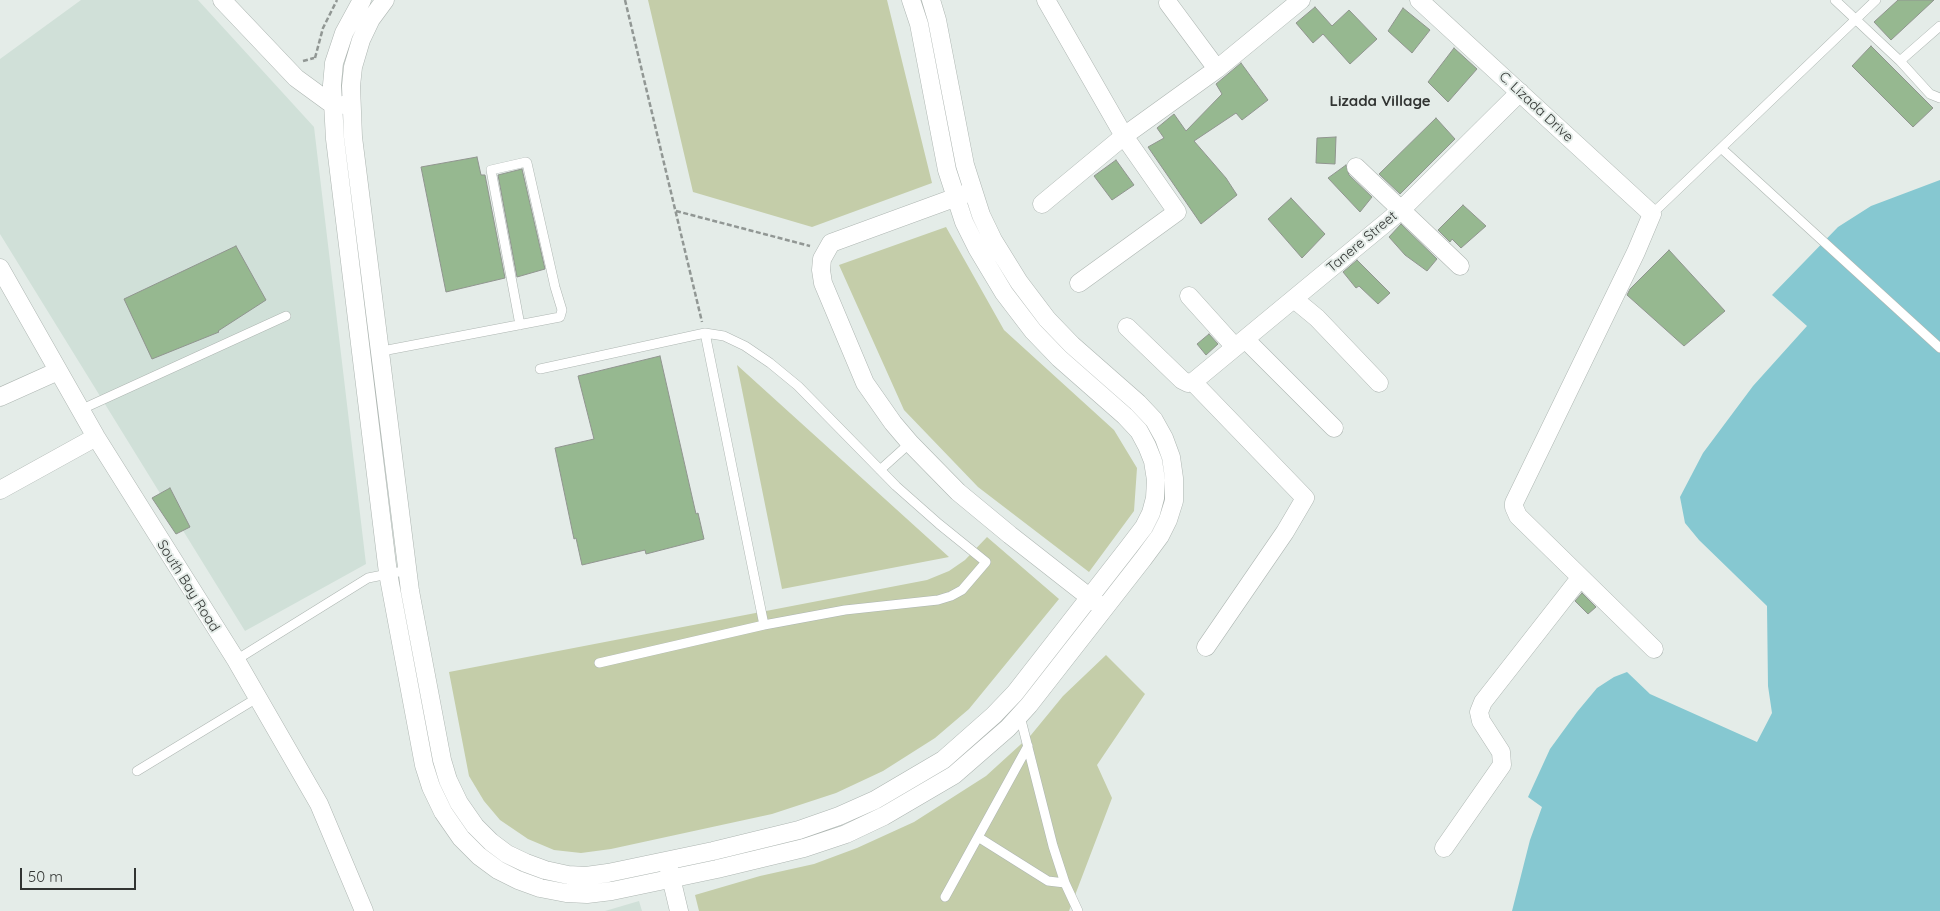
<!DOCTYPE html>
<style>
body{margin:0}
#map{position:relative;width:1940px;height:911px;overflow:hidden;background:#e4ece8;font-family:Quicksand,sans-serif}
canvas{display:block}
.scale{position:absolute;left:20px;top:868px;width:116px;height:22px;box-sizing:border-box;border:2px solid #313432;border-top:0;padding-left:6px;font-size:15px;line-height:18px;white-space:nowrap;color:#313432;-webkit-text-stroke:4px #e4ece8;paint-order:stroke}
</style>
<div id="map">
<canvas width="1940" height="911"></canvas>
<div class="scale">50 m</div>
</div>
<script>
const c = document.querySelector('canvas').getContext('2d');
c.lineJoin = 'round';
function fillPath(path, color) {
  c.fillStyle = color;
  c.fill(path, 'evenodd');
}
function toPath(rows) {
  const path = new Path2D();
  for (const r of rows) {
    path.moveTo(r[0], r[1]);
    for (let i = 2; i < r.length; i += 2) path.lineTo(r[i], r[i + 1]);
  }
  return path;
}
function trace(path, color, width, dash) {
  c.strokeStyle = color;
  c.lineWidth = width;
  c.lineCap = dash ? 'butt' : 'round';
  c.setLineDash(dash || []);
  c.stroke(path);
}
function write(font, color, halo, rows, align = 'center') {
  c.font = font + ' Quicksand,sans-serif';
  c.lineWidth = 4;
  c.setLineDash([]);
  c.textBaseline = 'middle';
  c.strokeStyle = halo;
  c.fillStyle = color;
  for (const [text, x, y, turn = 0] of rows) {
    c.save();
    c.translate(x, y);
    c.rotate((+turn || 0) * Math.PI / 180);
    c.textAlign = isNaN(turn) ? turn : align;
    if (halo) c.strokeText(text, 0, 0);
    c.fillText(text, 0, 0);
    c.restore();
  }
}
const built = toPath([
 [81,0,198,0,314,127,366,564,245,631,0,234,0,59],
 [639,901,642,911,605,911]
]);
const green = toPath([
 [648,0,887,0,932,183,812,227,693,192],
 [946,227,1004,330,1114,430,1137,468,1134,511,1089,572,978,487,904,410,839,265],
 [737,365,949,557,782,589],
 [987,537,1059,599,969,709,935,738,883,771,836,793,772,814,611,849,581,853,554,850,528,839,500,820,484,801,469,776,449,672,927,580,949,571,965,560],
 [1106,655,1145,694,1097,765,1112,798,1069,911,699,911,695,895,760,876,814,864,857,848,914,822,986,776,1031,735,1063,696]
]);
const water = toPath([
 [1940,180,1940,911,1512,911,1530,840,1542,807,1528,797,1550,749,1577,712,1597,688,1614,677,1627,672,1650,694,1757,742,1772,713,1768,686,1767,606,1699,540,1685,523,1680,497,1703,453,1753,386,1807,326,1772,295,1838,227,1871,206]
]);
const building = toPath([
 [1898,0,1934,0,1891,40,1874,22,1898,0],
 [1315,7,1332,26,1349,10,1377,39,1350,64,1323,34,1313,43,1296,23,1315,7],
 [1403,8,1430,30,1412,53,1388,31,1403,8],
 [1871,46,1933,108,1913,127,1852,66,1871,46],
 [1454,48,1477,69,1448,102,1428,82,1454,48],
 [1241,63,1268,100,1242,120,1236,113,1194,141,1226,178,1237,195,1201,224,1148,147,1164,138,1157,128,1174,114,1186,131,1222,94,1216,84,1241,63],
 [1436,118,1455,139,1400,194,1379,174,1436,118],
 [1336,137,1335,164,1316,163,1317,138,1336,137],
 [477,157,481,175,485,175,505,278,446,292,421,167,477,157],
 [1116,160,1134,185,1112,200,1094,176,1116,160],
 [1346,165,1349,175,1372,197,1360,212,1328,178,1346,165],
 [522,169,545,269,517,277,498,175,522,169],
 [1291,198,1325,234,1302,258,1268,219,1291,198],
 [1463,205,1486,226,1461,248,1452,239,1450,242,1438,230,1463,205],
 [1401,224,1437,259,1427,271,1405,255,1389,237,1401,224],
 [236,246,266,300,218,331,219,332,152,359,124,299,236,246],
 [1669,250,1725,311,1684,346,1627,295,1630,289,1669,250],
 [1357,260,1390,293,1378,304,1359,286,1356,288,1343,272,1357,260],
 [1209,334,1218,344,1206,355,1197,344,1209,334],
 [660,356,696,514,698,513,704,539,646,554,645,550,582,565,576,538,574,539,555,448,594,439,578,376,660,356],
 [170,488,190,527,176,534,152,498,170,488],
 [1582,593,1596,607,1588,614,1575,601,1582,593]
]);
const path = toPath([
 [625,0,702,322],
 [315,58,323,28,337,0],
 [303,61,314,58],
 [676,211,810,246]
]);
const service = toPath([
 [1835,0,1900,61,1930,94,1940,98],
 [1900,61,1940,26],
 [1721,148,1940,348],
 [1652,214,1876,0],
 [705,333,764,625],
 [377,352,560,317,562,310,555,287,527,163,526,162,491,170,520,325],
 [540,369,705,333,724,336,745,346,770,363,798,386,896,486,939,524,986,562,962,590,951,596,938,600,845,610,764,625,599,663],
 [80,410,286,316],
 [880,470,910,443],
 [236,660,368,578,408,570],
 [1020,716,1053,846,1065,883,1078,911],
 [137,771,257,698],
 [978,837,1048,881,1065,883],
 [945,897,1028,746]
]);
const minor = toPath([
 [222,0,296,78,333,105,341,105],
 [362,0,344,33,334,63,332,85,335,139,388,573,424,765,431,787,443,812,461,838,479,856,498,870,518,880,540,888,566,893,587,894,612,891,717,869,804,848,846,834,884,816,954,775,1008,728,1029,705,1143,559,1160,536,1168,520,1174,501,1174,478,1171,457,1164,438,1154,420,1138,403,1072,345,1047,319,1019,282,993,240,981,215,965,165,937,20,931,0],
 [385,0,371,19,361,40,353,67,351,86,353,137,410,591,442,760,448,780,459,803,475,826,491,842,507,854,526,863,545,870,568,875,586,876,608,873,713,851,799,830,839,816,875,800,943,760,994,715,1015,693,1128,548,1144,527,1151,513,1155,498,1156,480,1153,461,1147,446,1139,431,1125,416,1059,358,1033,331,1004,293,977,248,964,222,947,170,919,24,911,0],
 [1046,0,1124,136,1177,212,1079,283],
 [1419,0,1652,214,1636,252,1514,503,1514,507,1518,516,1654,649],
 [1168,3,1217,69],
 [1356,167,1460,266],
 [965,194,831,243,822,259,821,270,823,283,865,383,893,423,910,443,958,492,1010,535,1098,604],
 [1042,204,1124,136,1217,69,1301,0],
 [0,268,96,437,236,660,319,804,364,911],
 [1189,296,1235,347],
 [1294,299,1317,318,1379,383],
 [1127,327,1182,380,1188,383,1193,382],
 [1245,339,1334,428],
 [1193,382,1400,211,1520,92],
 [1193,382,1305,498,1285,532,1206,647],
 [0,397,58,371],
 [0,490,96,437],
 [1444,848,1502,765,1501,752,1481,721,1479,712,1483,702,1580,578],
 [669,869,679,911]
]);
const streetNames = [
 ["C. Lizada Drive",1536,107,43],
 ["Tanere Street",1362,242,-40],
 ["South Bay Road",188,586,58]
];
const neighbourhoodNames = [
 ["Lizada Village",1380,101]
];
fillPath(built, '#d0e0d8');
fillPath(green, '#c4cda9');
fillPath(water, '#86c8d1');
fillPath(building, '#96b890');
trace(building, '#90958f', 1);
trace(service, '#aeb6b2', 10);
trace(minor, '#aeb6b2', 19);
trace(path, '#919794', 2.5, [5, 2.5]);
trace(service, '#fff', 9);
trace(minor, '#fff', 18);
write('14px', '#313432', '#e4ece8', streetNames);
write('bold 15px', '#313432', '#e4ece8', neighbourhoodNames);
</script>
